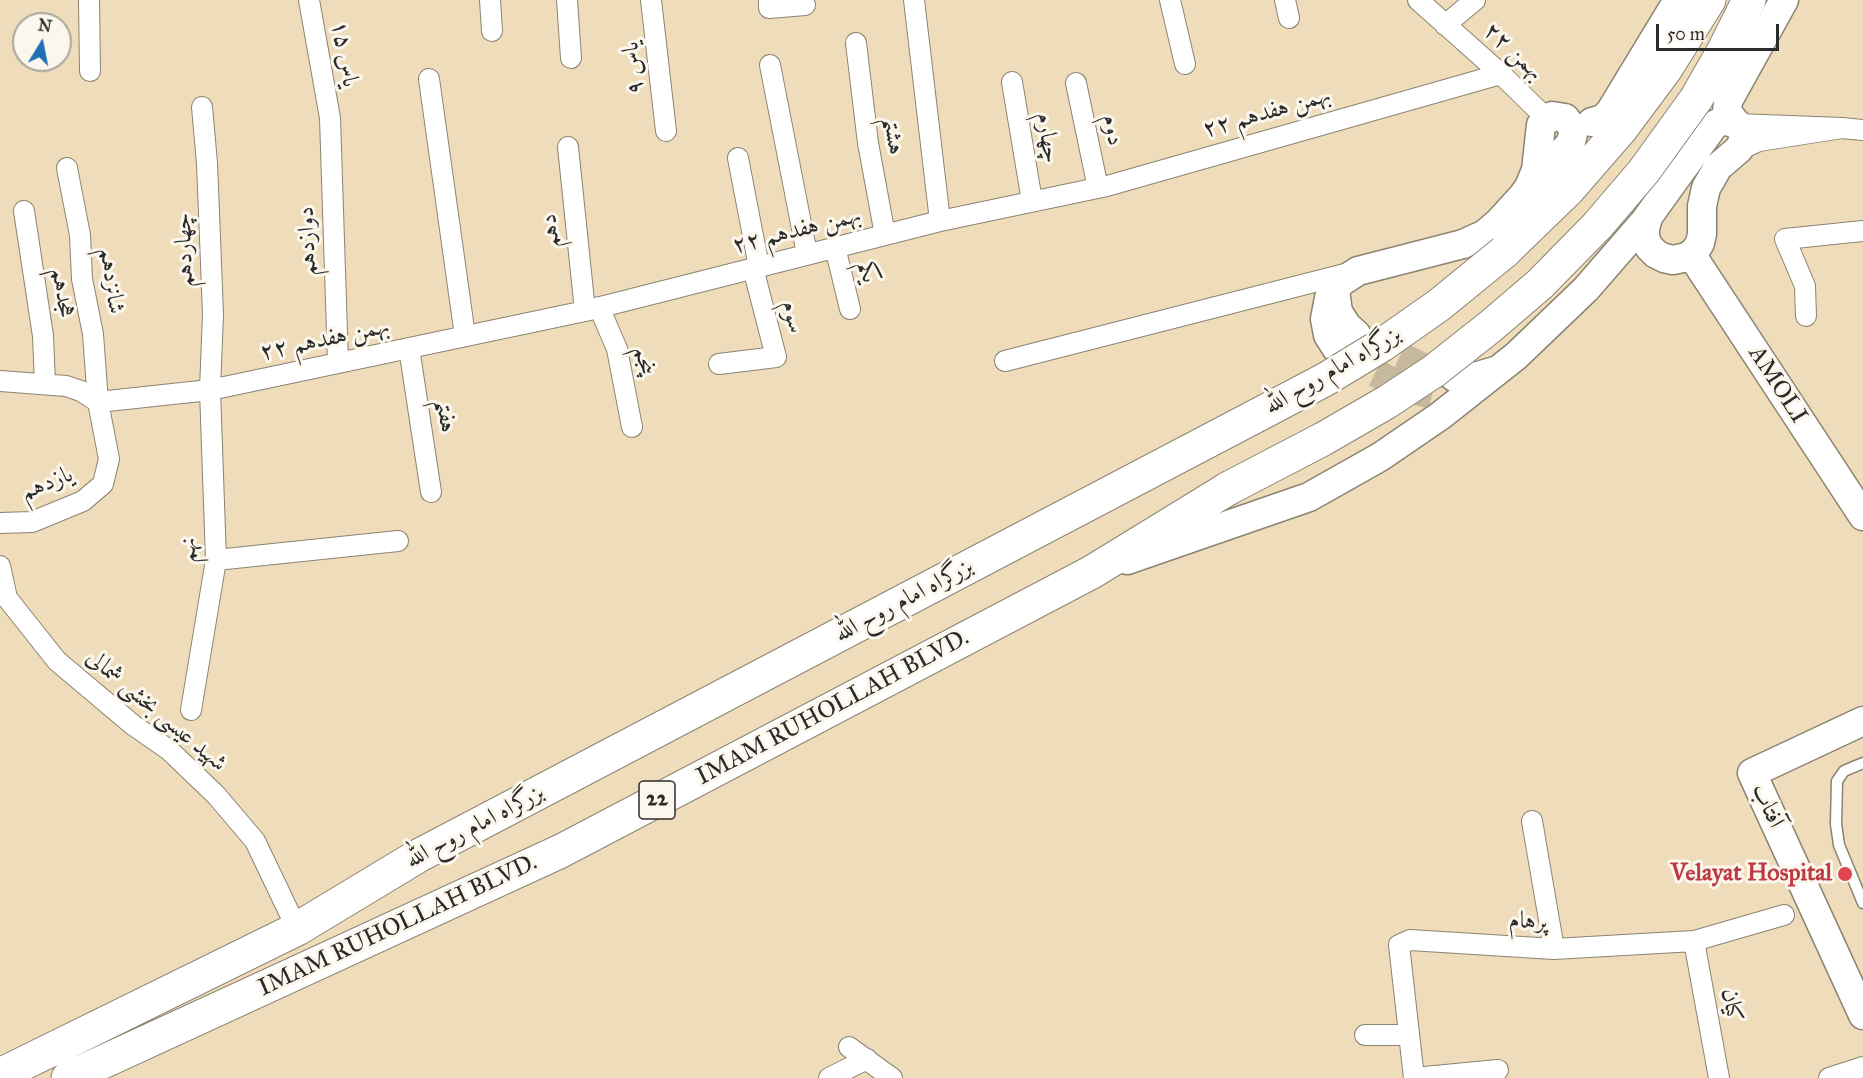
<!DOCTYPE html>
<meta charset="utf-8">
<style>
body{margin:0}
#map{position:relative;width:1863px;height:1078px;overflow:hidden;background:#eedcba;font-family:"IM FELL Great Primer",serif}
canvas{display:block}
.north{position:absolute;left:12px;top:12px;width:60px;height:60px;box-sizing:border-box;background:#fbf7ec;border:2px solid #a8a59f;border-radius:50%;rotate:10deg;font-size:16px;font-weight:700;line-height:24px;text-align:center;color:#2b2b2b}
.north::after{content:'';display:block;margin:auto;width:21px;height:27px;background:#1f6fb2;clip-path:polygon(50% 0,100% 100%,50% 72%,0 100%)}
.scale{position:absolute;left:1656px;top:24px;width:123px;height:27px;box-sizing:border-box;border:3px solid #2b2b2b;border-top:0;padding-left:8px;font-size:18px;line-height:21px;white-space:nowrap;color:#2b2b2b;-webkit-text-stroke:4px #fbf7ec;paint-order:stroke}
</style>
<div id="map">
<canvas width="1863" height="1078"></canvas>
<div class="north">N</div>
<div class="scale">50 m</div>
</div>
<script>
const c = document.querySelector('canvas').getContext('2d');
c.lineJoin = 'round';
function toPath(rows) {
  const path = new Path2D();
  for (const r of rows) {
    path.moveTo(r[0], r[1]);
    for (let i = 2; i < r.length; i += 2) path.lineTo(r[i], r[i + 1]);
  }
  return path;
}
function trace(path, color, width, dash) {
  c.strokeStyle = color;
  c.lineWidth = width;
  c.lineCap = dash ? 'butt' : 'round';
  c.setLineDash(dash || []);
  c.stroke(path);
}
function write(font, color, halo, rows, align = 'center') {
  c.font = font + ' "IM FELL Great Primer",Amiri,serif';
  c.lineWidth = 6;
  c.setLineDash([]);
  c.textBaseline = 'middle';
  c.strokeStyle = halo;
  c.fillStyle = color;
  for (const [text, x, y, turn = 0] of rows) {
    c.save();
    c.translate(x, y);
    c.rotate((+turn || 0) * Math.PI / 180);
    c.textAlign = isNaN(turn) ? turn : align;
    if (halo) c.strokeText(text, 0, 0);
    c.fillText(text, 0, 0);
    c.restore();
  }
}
const secondaryTunnel = toPath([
 [1362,338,1430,370,1452,376],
 [1339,352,1349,360,1408,389,1432,395]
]);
const service = toPath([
 [1863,763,1844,771,1837,781,1836,824,1839,845,1863,903]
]);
const minor = toPath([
 [89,0,90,71],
 [309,0,330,118,338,363],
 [490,0,492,31],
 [567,0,571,58],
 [651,0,666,131],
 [769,0,769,8,805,5],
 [914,0,940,221],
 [1170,0,1185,64],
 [1285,0,1289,18],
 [1418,0,1501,74,1547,119],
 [1445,25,1475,0],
 [856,43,868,143,885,235],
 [770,65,807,254],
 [429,79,465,336],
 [1012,82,1032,201],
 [1076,83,1098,188],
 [1842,128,1863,130],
 [568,147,585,311],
 [1737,151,1759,141,1842,128,1737,124],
 [738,158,759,267],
 [24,211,43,336,45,384],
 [835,247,850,309],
 [599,307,617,349,632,427],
 [1806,316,1805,286,1785,239,1863,231],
 [409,348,431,492],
 [1005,361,1349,273],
 [719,364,776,357,753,268],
 [0,381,66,386,81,391,98,402],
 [98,402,210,390,585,311,940,221,1107,186,1501,74],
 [0,523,32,522,83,501,103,484,109,459,98,402,93,334,82,279,80,235,67,168],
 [216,560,398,541],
 [0,566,7,598,57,661,133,725,169,750,216,795,255,841,297,929],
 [191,710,216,560,210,390,213,314,207,163,202,107],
 [1532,821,1554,949],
 [1694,941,1719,1078],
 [1365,1035,1409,1035],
 [849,1047,892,1078],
 [829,1078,867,1059],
 [1414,1078,1399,945,1410,940,1554,949,1694,941,1784,915],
 [1414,1078,1498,1070],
 [1829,1078,1863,1067]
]);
const secondary = toPath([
 [1592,122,1603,119,1610,112,1678,0],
 [1735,122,1727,112,1728,101,1784,0],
 [1691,254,1863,516],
 [1335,290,1338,312,1347,326,1356,334],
 [1337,349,1328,335,1325,319,1329,298,1341,282,1358,271,1463,244,1485,234,1499,222,1569,145,1571,142,1574,129,1565,118,1552,116,1541,125,1536,170,1529,187,1522,197],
 [1454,377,1478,376,1498,370],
 [1127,560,1309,497,1380,457,1440,416,1516,356,1586,289,1645,221,1714,125,1724,120,1737,124,1743,133,1743,141,1739,149,1718,167,1706,188,1702,206,1702,234,1700,243,1695,251,1687,257,1673,260,1664,258,1656,254,1649,247,1645,238,1645,228,1649,215],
 [1863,721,1752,773,1863,1015]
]);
const trunk = toPath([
 [1696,99,1724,50,1749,0],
 [1504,252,1568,190,1621,129,1665,70,1709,0],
 [0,1075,297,929,418,856,1254,417],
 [68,1078,561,851,1092,572,1229,488]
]);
const trunkBridge = toPath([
 [1254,417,1326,379,1382,345,1439,305,1504,252],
 [1229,488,1323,439,1387,402,1434,371,1491,326,1540,284,1597,226,1644,171,1696,99]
]);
const markers = [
 [1845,874,8,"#e0444e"]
];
const shields = [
 [657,800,36]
];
const shieldNames = [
 ["22",657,800]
];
const streetNames = [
 ["۲۲ بهمن",1513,52,43],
 ["یاس ۱۵",344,54,80],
 ["یاس ۹",634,68,-96],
 ["۲۲ بهمن هفدهم",1267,113,-16],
 ["دوم",1112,130,78],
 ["هشتم",893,136,82],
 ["چهارم",1047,138,81],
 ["دهم",551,231,-96],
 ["۲۲ بهمن هفدهم",797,231,-14],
 ["دوازدهم",308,241,-92],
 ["چهاردهم",185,250,-92],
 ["یکم",867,272,76],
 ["شانزدهم",111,281,82],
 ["هجدهم",62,293,81],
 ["سوم",792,317,76],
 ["۲۲ بهمن هفدهم",325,340,-12],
 ["پنجم",644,361,77],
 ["بزرگراه امام روح الله",1333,371,-30],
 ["AMOLI",1777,385,57],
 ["هفتم",445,416,82],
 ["یازدهم",47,484,-22],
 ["نهم",189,550,-88],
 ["بزرگراه امام روح الله",904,601,-28],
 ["IMAM RUHOLLAH BLVD.",833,708,-28],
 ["شهید عیسی بخشی شمالی",156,711,40],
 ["آفتاب",1767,806,65],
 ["بزرگراه امام روح الله",475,827,-28],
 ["پرهام",1528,922,3],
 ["IMAM RUHOLLAH BLVD.",398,926,-25],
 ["کیان",1731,1005,80]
];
const healthNames = [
 ["Velayat Hospital",1832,874]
];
trace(secondaryTunnel, '#c7b99d', 28, [28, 14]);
trace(service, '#8c8472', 13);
trace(minor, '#8c8472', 22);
trace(secondary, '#8c8472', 31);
trace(trunk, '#8c8472', 35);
trace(service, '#fff', 10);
trace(minor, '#fff', 20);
trace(secondary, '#fff', 28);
trace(trunk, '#fff', 33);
trace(trunkBridge, '#8c8472', 35, []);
trace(trunkBridge, '#fff', 33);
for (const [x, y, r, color] of markers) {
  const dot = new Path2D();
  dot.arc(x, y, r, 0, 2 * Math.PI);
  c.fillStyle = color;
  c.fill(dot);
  trace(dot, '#fbf7ec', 2);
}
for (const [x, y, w] of shields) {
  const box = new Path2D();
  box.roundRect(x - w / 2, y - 19, w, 38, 4.5);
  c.fillStyle = '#fbf7ec';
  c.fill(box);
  trace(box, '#2b2b2b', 1.5);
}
write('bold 22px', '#2b2b2b', null, shieldNames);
write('24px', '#2b2b2b', '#fbf7ec', streetNames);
write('bold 24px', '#be3a42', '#fbf7ec', healthNames, 'right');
</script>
